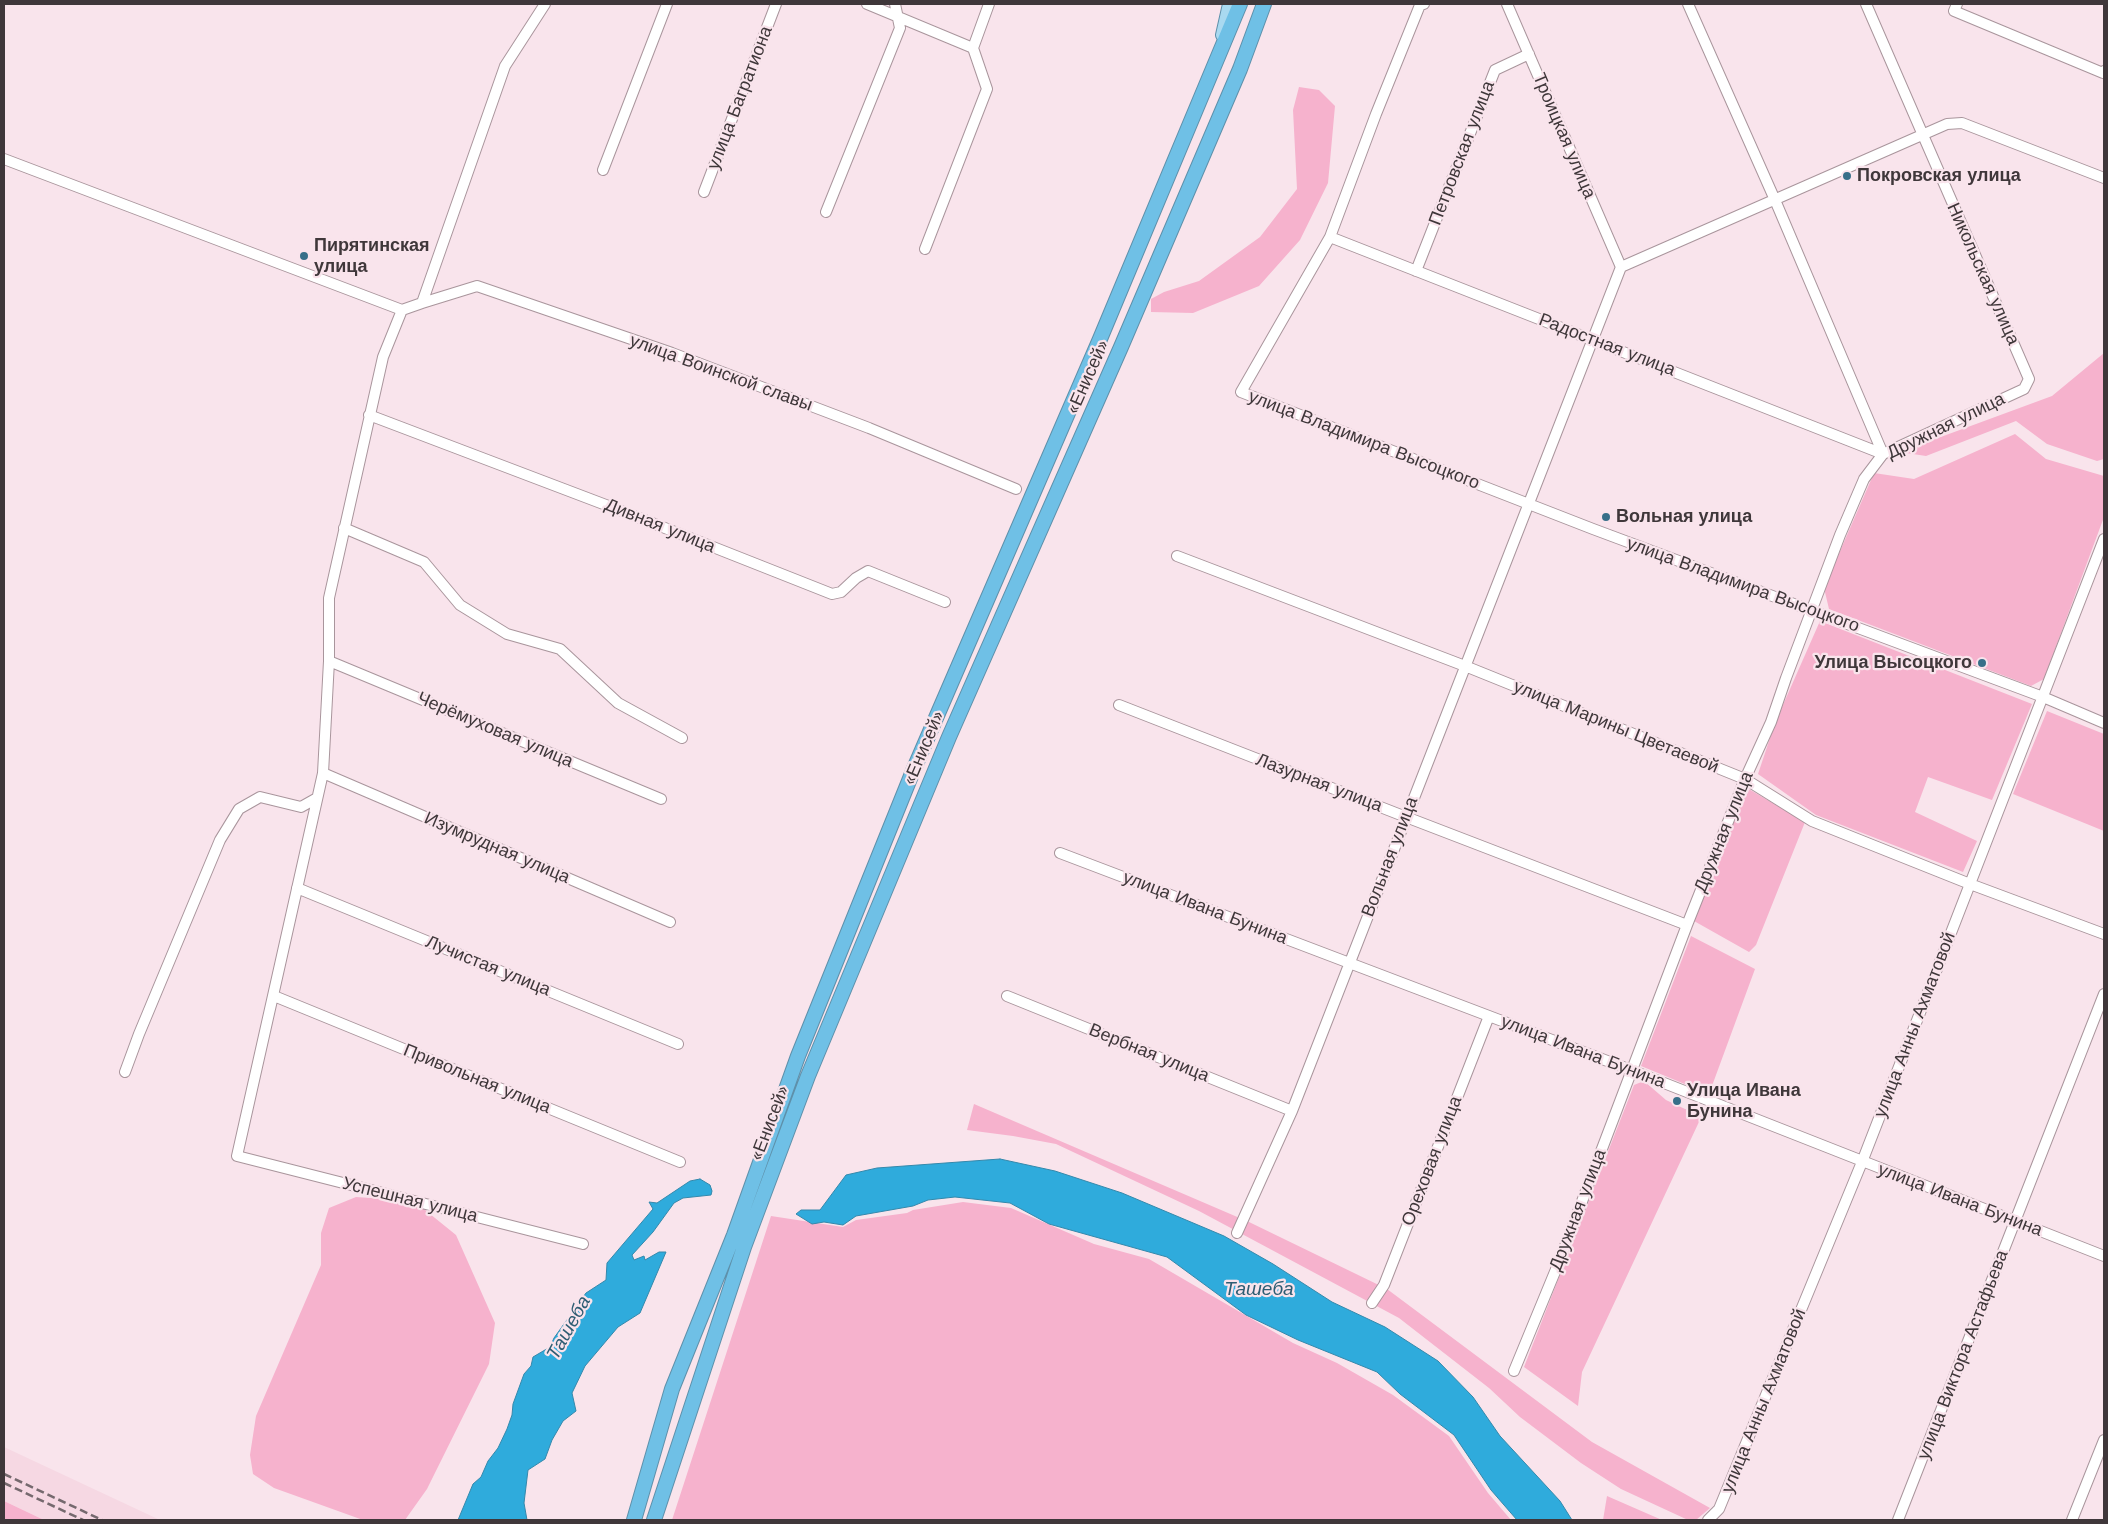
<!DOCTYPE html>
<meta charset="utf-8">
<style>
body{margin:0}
#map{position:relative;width:2108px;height:1524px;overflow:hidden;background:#f9e4ec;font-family:"Work Sans",sans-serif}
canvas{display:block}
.frame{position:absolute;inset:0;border:5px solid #3f373a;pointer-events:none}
</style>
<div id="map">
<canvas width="2108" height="1524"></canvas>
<div class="frame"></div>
</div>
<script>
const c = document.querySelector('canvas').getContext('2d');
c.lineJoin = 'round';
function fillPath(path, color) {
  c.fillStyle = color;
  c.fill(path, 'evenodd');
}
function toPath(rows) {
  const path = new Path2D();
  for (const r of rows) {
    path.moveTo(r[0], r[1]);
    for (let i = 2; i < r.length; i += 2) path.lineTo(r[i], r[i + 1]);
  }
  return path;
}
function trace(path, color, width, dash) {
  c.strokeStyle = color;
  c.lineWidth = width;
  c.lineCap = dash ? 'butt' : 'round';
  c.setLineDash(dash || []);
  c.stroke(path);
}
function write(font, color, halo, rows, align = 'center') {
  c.font = font + ' "Work Sans",sans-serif';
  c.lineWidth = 4.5;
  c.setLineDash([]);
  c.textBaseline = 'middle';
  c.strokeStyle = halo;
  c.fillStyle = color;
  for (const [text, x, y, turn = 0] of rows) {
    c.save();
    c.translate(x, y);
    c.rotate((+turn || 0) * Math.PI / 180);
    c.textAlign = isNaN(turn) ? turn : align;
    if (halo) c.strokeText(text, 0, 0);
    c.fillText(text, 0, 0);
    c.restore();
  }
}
const built = toPath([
 [4,1447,160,1520,44,1520,4,1501]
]);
const green = toPath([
 [1299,87,1319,90,1335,106,1328,183,1300,240,1259,286,1193,313,1151,312,1151,299,1164,292,1199,281,1260,237,1297,189,1293,110],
 [2104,353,2104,459,2097,461,2047,444,2016,421,1926,456,1900,452,2052,396],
 [2015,434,2046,459,2104,476,2104,517,2044,679,2031,686,1829,609,1824,588,1874,473,1914,479],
 [1820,621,2032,704,1992,800,1928,777,1915,812,1977,841,1963,872,1816,815,1758,774,1775,723],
 [2047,711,2104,734,2104,831,2013,794],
 [1747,788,1805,822,1756,945,1749,952,1694,921],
 [1691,936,1755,969,1709,1094,1641,1066],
 [1644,1081,1666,1100,1685,1109,1705,1109,1582,1372,1578,1406,1524,1367,1634,1085],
 [974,1104,1249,1222,1387,1289,1592,1442,1710,1508,1696,1520,1688,1520,1621,1489,1581,1463,1520,1417,1489,1388,1399,1318,1199,1211,1056,1144,1013,1136,967,1130],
 [356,1197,414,1201,456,1235,495,1323,489,1364,427,1489,405,1520,363,1520,274,1488,253,1474,250,1455,256,1416,321,1265,321,1233,329,1208],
 [963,1202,1011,1208,1094,1244,1149,1259,1293,1343,1337,1363,1393,1395,1449,1436,1488,1493,1511,1520,672,1520,771,1216,843,1227,856,1220,907,1213,913,1210],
 [1607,1496,1662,1520,1603,1520],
 [4,1501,44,1520,4,1520]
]);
const water = toPath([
 [1000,1159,1055,1171,1122,1193,1224,1236,1273,1264,1332,1302,1385,1327,1438,1361,1473,1397,1500,1436,1560,1501,1572,1520,1517,1520,1491,1490,1454,1435,1400,1394,1377,1372,1298,1340,1246,1315,1167,1257,1049,1224,1010,1203,955,1197,928,1200,913,1206,856,1216,843,1225,824,1222,812,1224,796,1214,801,1210,820,1210,846,1175,877,1168,1000,1159],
 [700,1179,710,1185,712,1191,711,1195,683,1198,674,1203,653,1232,632,1255,634,1260,644,1256,645,1260,659,1252,666,1252,640,1313,618,1327,585,1366,572,1393,576,1411,563,1421,552,1440,545,1459,528,1470,524,1503,527,1520,458,1520,473,1484,481,1477,488,1461,498,1448,507,1429,512,1415,513,1404,524,1374,531,1366,533,1357,550,1347,554,1338,586,1293,606,1280,607,1263,653,1209,649,1202,657,1203,690,1181,700,1179]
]);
const minor = toPath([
 [545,4,505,66,422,303,402,310,383,357,329,598,329,661,323,773,237,1156,583,1244],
 [867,4,973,48],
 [1424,4,1420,5,1376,114,1330,237,1241,392,1593,529,2043,697,2104,723],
 [1507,4,1621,267],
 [1688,4,1775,200,1883,454],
 [1957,4,1954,11,2103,73,2104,71],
 [4,159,402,310],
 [603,170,667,4],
 [704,192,776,4],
 [826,212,900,28,895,4],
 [1330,237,1883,454],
 [925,249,987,89,973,48,989,4],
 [1416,271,1495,70,1529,54],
 [422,303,477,286,672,353,869,428,1016,489],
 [369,415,627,513,832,594,841,592,856,578,868,571,945,602],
 [344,528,424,562,460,605,507,634,560,649,618,703,682,738],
 [1177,556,1465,666,1745,779,1812,821,1970,884,2104,934],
 [329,661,661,799],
 [1119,705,1406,817,1687,925],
 [323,773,670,922],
 [1060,853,1631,1070,2104,1256],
 [297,888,678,1044],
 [274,996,680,1162],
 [1007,996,1292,1111],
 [125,1072,139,1034,220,840,239,809,260,797,301,807,317,798],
 [1237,1233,1292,1111,1621,267,1947,124,1962,123,2104,178],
 [1372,1303,1384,1285,1489,1016],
 [1514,1371,1559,1262,1687,925,1745,779,1771,722,1786,678,1840,535,1864,479,1883,454,2024,389,2029,379,1866,4],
 [1708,1520,1719,1509,1862,1162,2104,539],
 [1898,1520,2104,994],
 [2072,1520,2104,1440]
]);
const major = toPath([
 [1222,35,1229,4]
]);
const highway = toPath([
 [634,1520,672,1389,734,1235,798,1056,913,771,1100,339,1240,4],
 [654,1520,744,1247,808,1076,949,737,1121,347,1240,69,1264,4]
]);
const rail = toPath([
 [4,1474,102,1520],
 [4,1483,83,1520]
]);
const markers = [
 [1847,176,5,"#376f89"],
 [304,256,5,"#376f89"],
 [1606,517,5,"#376f89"],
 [1982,663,5,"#376f89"],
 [1677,1101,5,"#376f89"]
];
const streetNames = [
 ["улица Багратиона",740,98,-69],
 ["Троицкая улица",1564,136,67],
 ["Петровская улица",1462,153,-69],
 ["Никольская улица",1983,274,66],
 ["Радостная улица",1607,345,21],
 ["улица Воинской славы",721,373,20],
 ["«Енисей»",1088,377,-66],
 ["Дружная улица",1946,426,-26],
 ["улица Владимира Высоцкого",1364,440,21],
 ["Дивная улица",660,526,22],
 ["улица Владимира Высоцкого",1743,585,20],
 ["улица Марины Цветаевой",1616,727,22],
 ["Черёмуховая улица",495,730,23],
 ["«Енисей»",924,748,-67],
 ["Лазурная улица",1319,783,21],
 ["Дружная улица",1724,832,-68],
 ["Изумрудная улица",497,848,23],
 ["Вольная улица",1390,857,-69],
 ["улица Ивана Бунина",1205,908,21],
 ["Лучистая улица",488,966,22],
 ["улица Анны Ахматовой",1915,1025,-69],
 ["улица Ивана Бунина",1583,1052,21],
 ["Вербная улица",1149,1053,22],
 ["Привольная улица",477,1079,22],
 ["«Енисей»",770,1123,-69],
 ["Ореховая улица",1432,1161,-69],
 ["Успешная улица",410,1200,14],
 ["улица Ивана Бунина",1960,1200,21],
 ["Дружная улица",1578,1210,-69],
 ["улица Виктора Астафьева",1963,1355,-69],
 ["улица Анны Ахматовой",1764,1401,-68]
];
const poiNames = [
 ["Покровская улица",1857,176],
 ["Пирятинская",314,246],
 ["улица",314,267],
 ["Вольная улица",1616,517],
 ["Улица Высоцкого",1972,663,"right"],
 ["Улица Ивана",1687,1091],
 ["Бунина",1687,1112]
];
const waterNames = [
 ["Ташеба",1259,1289],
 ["Ташеба",569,1328,-61]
];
fillPath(built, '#f6d8e3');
fillPath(green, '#f6b2cd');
fillPath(water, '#2fabdc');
trace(water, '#3488ab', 1);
trace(minor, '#a9959c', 12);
trace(major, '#5e90aa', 14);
trace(highway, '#5e90aa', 16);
trace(minor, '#fff', 10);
trace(major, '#a9d9f0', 12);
trace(highway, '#6fc0e6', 14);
trace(rail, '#75696e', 2.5, [8, 4]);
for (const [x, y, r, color] of markers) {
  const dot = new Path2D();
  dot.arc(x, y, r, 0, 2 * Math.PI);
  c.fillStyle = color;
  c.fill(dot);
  trace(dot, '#f9e4ec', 2);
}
write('18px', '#3f373a', '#f9e4ec', streetNames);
write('bold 18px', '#3f373a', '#f9e4ec', poiNames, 'left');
write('italic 19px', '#2e5d73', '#f9e4ec', waterNames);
</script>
